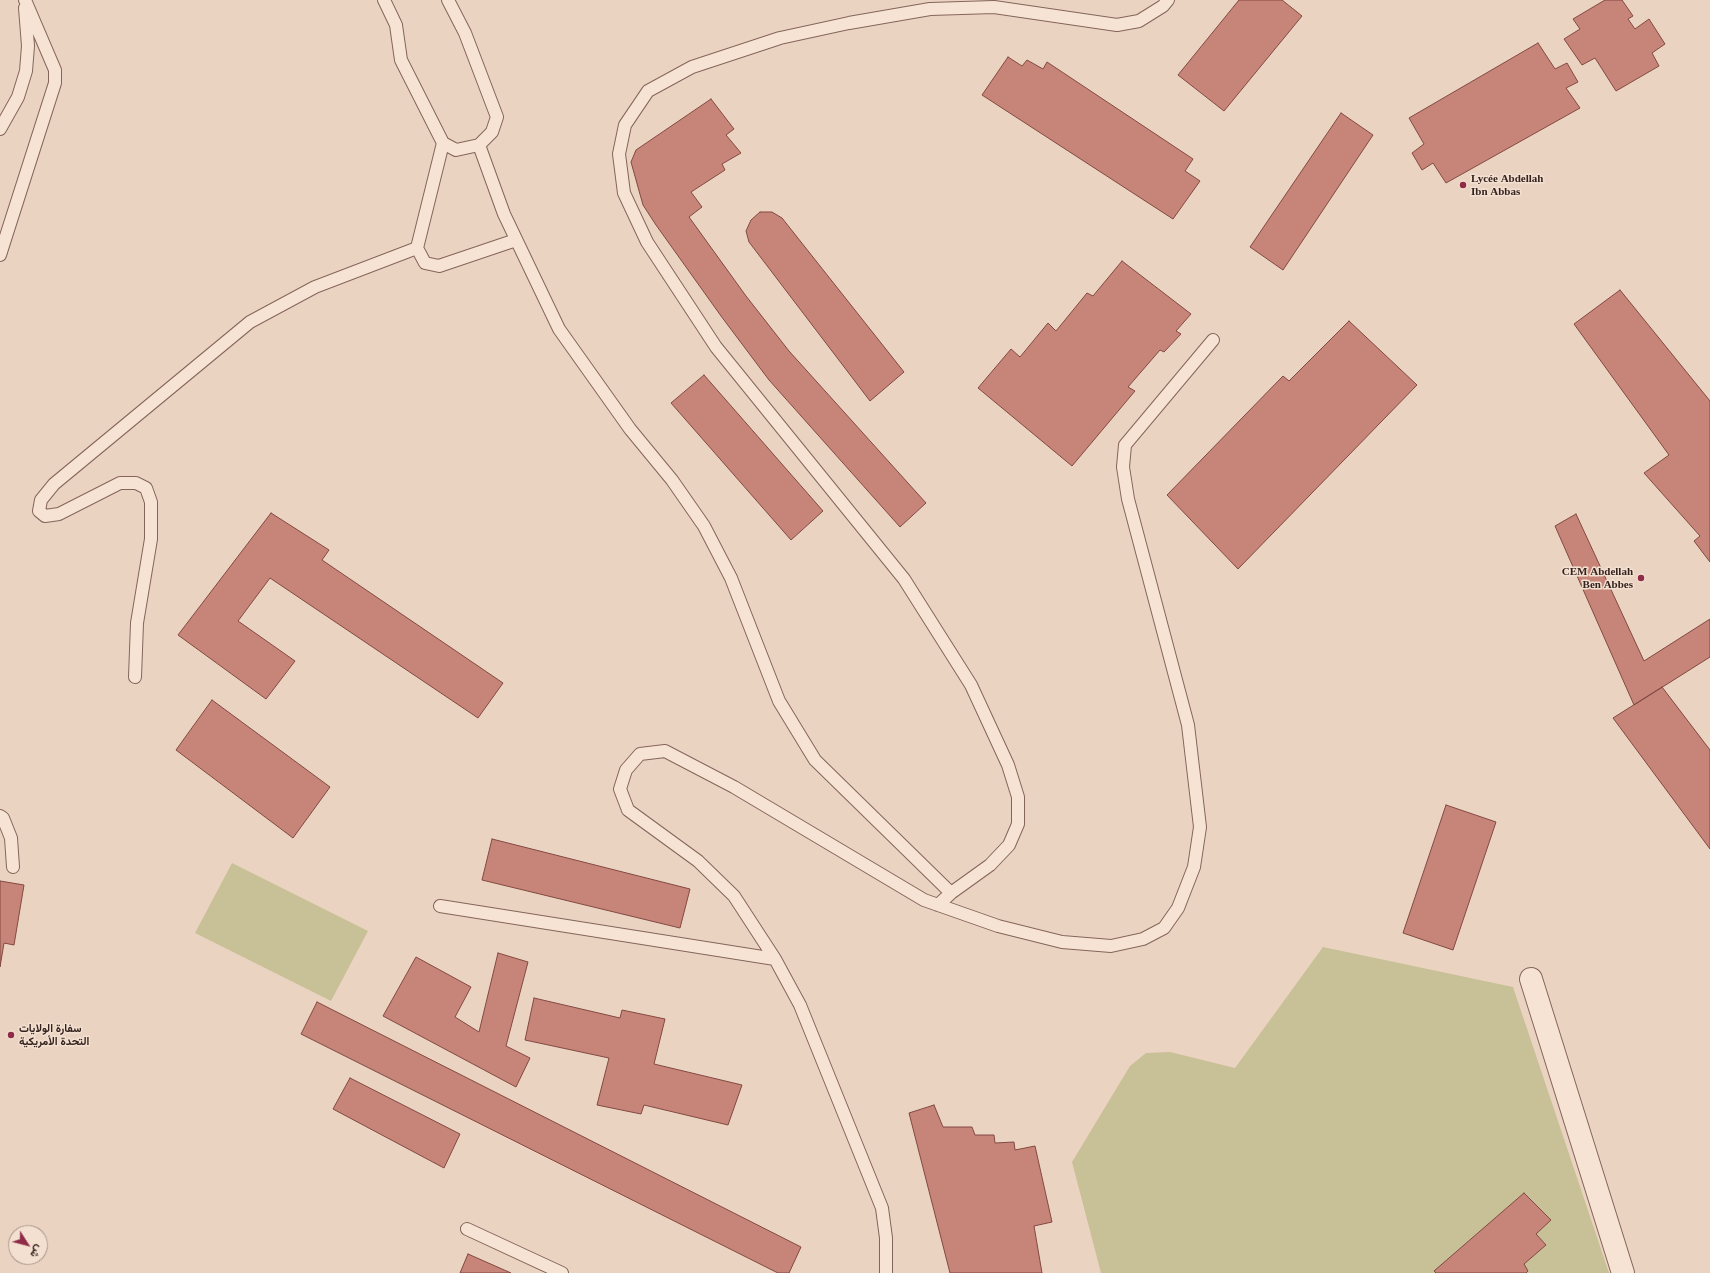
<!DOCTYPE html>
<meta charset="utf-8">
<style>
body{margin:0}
#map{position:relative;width:1710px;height:1273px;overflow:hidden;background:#ebd3c1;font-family:"Times New Roman",Vazirmatn,serif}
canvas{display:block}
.north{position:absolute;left:8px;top:1225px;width:40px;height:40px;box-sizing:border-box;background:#f3e0d1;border:1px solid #a79489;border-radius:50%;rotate:126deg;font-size:11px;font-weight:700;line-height:16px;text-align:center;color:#34221d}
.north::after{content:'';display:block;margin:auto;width:14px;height:18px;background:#8f2d49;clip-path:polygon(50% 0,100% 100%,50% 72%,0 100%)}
</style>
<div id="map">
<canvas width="1710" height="1273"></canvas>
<div class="north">ش</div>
</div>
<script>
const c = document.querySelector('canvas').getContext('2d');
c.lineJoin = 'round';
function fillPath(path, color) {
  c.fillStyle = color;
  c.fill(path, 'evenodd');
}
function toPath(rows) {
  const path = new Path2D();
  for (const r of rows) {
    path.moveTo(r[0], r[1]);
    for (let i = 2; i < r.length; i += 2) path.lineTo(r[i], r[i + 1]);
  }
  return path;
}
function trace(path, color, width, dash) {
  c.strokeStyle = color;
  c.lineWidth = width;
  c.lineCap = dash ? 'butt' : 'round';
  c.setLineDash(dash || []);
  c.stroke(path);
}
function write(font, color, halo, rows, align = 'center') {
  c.font = font + ' "Times New Roman",Vazirmatn,serif';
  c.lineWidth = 3;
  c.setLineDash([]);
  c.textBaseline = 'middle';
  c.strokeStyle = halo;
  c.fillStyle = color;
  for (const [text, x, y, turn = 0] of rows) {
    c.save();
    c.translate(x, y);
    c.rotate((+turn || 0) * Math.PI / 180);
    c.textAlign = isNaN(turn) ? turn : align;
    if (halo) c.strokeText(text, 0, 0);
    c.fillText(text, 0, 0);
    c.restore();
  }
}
const green = toPath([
 [232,863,368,931,331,1001,195,933],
 [1323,947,1513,987,1609,1273,1101,1273,1072,1162,1130,1066,1146,1053,1170,1052,1235,1068]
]);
const building = toPath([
 [1239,0,1282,0,1302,16,1224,111,1178,75,1239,0],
 [1605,0,1622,0,1633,16,1628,19,1635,29,1649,19,1665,44,1652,53,1659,66,1616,91,1595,58,1582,65,1564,39,1580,29,1573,19,1605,0],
 [1538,43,1555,69,1567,63,1578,82,1566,88,1580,108,1446,183,1433,163,1422,170,1412,153,1424,144,1409,118,1538,43],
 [1008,57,1022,66,1027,60,1043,69,1047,62,1193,159,1185,171,1200,181,1173,219,982,95,1008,57],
 [711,99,734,129,726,135,741,153,722,164,725,170,691,192,702,207,689,217,746,296,789,351,926,503,900,527,769,380,721,316,656,225,643,205,631,162,636,150,711,99],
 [1341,113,1373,135,1283,270,1250,247,1341,113],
 [760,212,772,212,782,218,904,372,870,401,749,242,746,231,751,220,760,212],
 [1122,261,1191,314,1176,331,1181,334,1164,352,1160,350,1128,387,1135,391,1072,466,978,388,1011,349,1020,357,1048,323,1056,331,1087,293,1093,296,1122,261],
 [1620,290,1710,401,1710,562,1694,541,1700,536,1644,473,1669,455,1574,324,1620,290],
 [1349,321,1417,385,1238,569,1167,495,1283,376,1289,381,1349,321],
 [704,375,823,511,791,540,671,403,704,375],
 [271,513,329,550,322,560,503,683,478,718,270,578,238,621,295,661,266,699,178,635,271,513],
 [1576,514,1644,661,1710,619,1710,657,1634,705,1555,526,1576,514],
 [1662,687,1710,750,1710,849,1613,718,1662,687],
 [212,700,330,787,293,838,176,750,212,700],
 [1446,805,1496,822,1453,950,1403,933,1446,805],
 [492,839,690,889,680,928,482,880,492,839],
 [0,881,24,885,14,945,4,943,0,967,0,881],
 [498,953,528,962,506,1046,530,1058,516,1087,383,1016,416,957,471,987,455,1017,479,1032,498,953],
 [534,998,620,1018,622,1010,665,1019,654,1064,742,1085,728,1125,644,1105,641,1114,597,1105,609,1058,525,1040,534,998],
 [317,1002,801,1247,789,1273,778,1273,301,1034,317,1002],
 [350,1078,460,1134,444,1168,333,1109,350,1078],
 [934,1105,943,1127,972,1127,975,1135,994,1135,995,1143,1014,1142,1015,1150,1035,1146,1052,1222,1034,1226,1042,1273,950,1273,909,1113,934,1105],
 [1524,1193,1551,1220,1536,1234,1546,1245,1524,1264,1528,1271,1526,1273,1436,1273,1434,1271,1524,1193],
 [468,1254,511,1273,460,1273,468,1254]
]);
const service = toPath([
 [384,0,396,25,401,60,443,143,456,150,479,145,492,132,497,117,465,33,448,0],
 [0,129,18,97,26,71,28,46,25,8],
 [443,143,417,248,425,263,439,266,516,240],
 [479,145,504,214,559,329,630,429,672,480,704,526,731,578,779,701,815,760,951,893],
 [0,255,55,83,55,70,25,0],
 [135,677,137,623,151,539,151,502,146,488,136,483,120,483,59,514,45,516,39,511,41,500,54,484,250,322,315,287,417,248],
 [0,816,3,818,11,838,13,867],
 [938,905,951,893,990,865,1009,845,1018,824,1018,797,1008,765,971,685,904,579,716,347,647,242,624,193,619,154,625,125,648,91,692,67,780,38,849,23,930,9,994,7,1117,25,1139,21,1163,6,1168,0],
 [440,906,775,959],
 [467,1229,562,1273],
 [886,1273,886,1238,882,1208,800,1005,775,959,734,896,698,861,628,810,620,789,626,770,640,754,665,751,734,787,924,900,998,926,1062,942,1111,946,1143,939,1164,928,1178,908,1194,867,1200,827,1188,725,1128,499,1123,467,1125,445,1213,340]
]);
const minor = toPath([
 [1531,979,1623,1273]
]);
const markers = [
 [1463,185,4,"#8f2d49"],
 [1641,578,4,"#8f2d49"],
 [11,1035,4,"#8f2d49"]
];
const poiNames = [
 ["Lycée Abdellah",1471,179],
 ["Ibn Abbas",1471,192],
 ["CEM Abdellah",1633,572,"right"],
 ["Ben Abbes",1633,585,"right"],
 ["سفارة الولايات",19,1029],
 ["التحدة الأمريكية",19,1042]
];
fillPath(green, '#c8c096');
fillPath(building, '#c78479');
trace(building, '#824941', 1);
trace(service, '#84655a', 14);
trace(minor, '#84655a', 24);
trace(service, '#f7e3d4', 12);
trace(minor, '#f7e3d4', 22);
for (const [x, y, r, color] of markers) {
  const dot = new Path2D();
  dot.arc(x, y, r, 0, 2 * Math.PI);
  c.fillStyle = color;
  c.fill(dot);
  trace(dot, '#f3e0d1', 1.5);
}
write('bold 11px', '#34221d', '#f3e0d1', poiNames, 'left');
</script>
